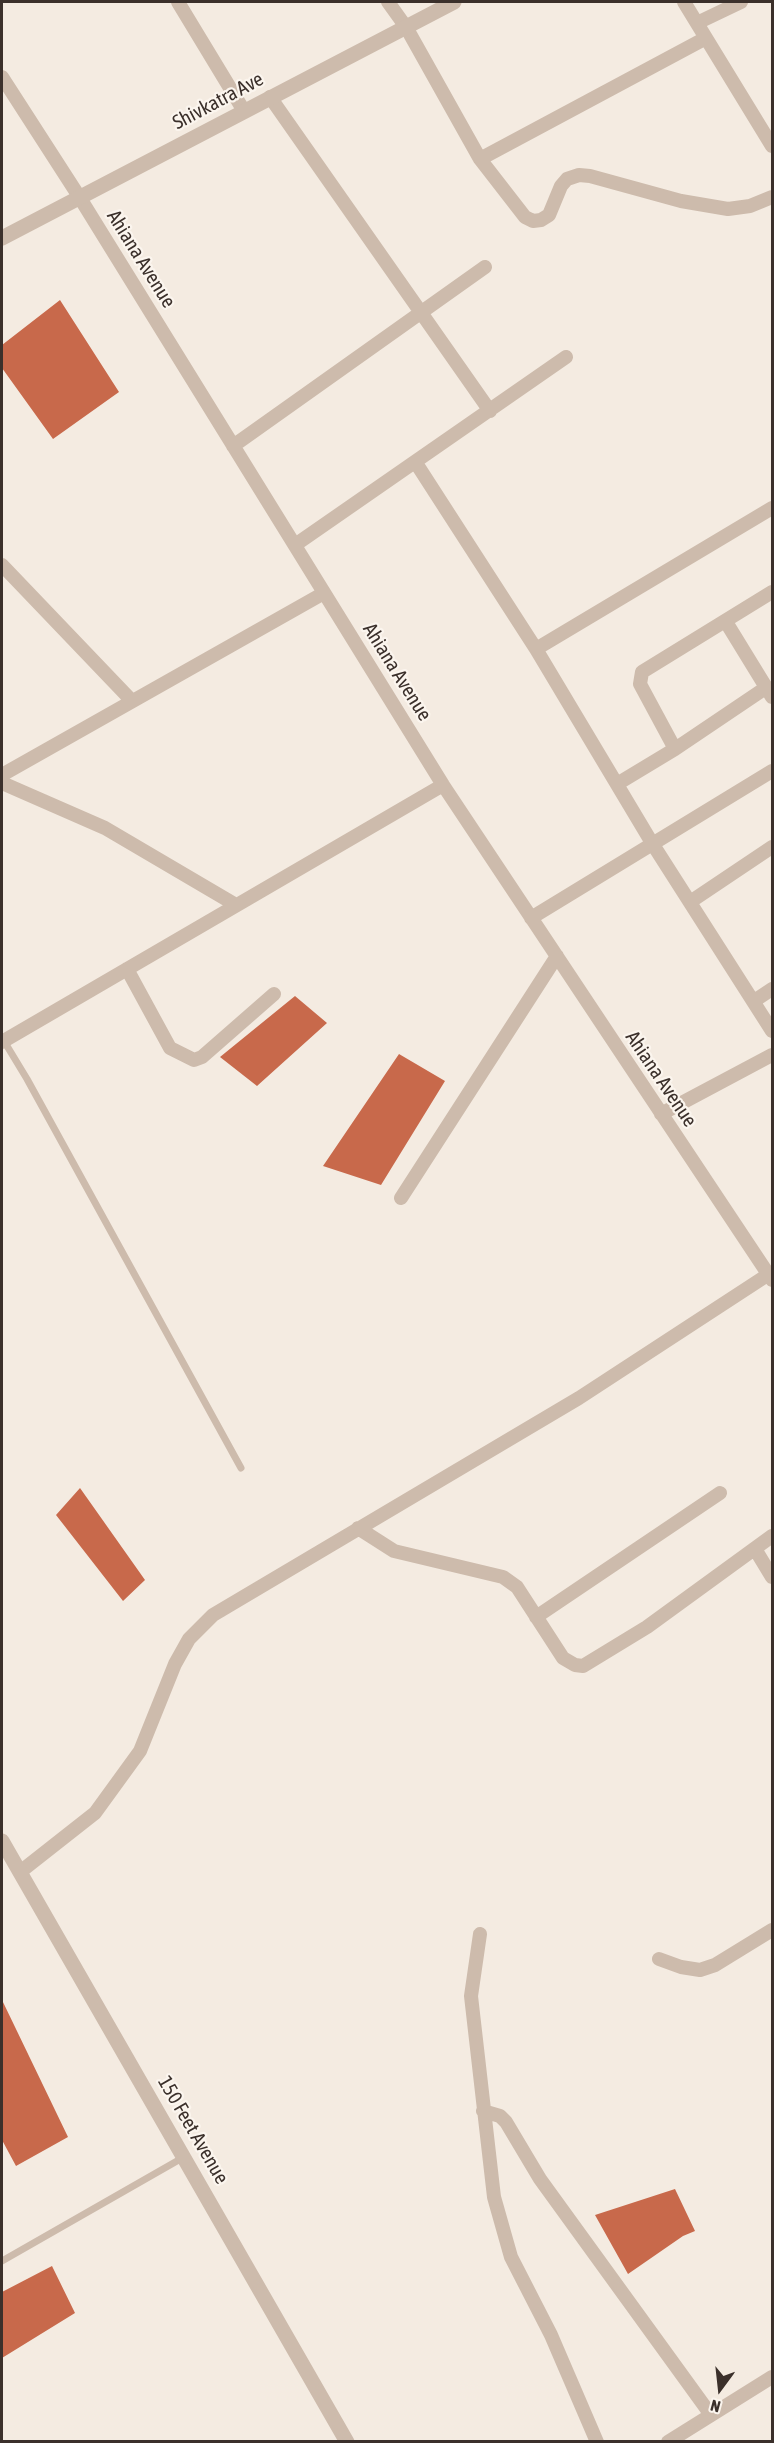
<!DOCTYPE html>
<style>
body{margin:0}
#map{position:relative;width:774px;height:2443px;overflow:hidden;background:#f4ebe1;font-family:"Asap Condensed",sans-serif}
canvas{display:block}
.frame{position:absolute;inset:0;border:3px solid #3b302b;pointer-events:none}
.north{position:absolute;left:690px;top:2359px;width:60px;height:60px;-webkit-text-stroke:4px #fbf5ee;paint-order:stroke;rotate:195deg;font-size:16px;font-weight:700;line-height:24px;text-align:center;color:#3b302b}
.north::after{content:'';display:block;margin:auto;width:21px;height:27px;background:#3b302b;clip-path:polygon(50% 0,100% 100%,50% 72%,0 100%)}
</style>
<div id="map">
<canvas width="774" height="2443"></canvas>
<div class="frame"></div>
<div class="north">N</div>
</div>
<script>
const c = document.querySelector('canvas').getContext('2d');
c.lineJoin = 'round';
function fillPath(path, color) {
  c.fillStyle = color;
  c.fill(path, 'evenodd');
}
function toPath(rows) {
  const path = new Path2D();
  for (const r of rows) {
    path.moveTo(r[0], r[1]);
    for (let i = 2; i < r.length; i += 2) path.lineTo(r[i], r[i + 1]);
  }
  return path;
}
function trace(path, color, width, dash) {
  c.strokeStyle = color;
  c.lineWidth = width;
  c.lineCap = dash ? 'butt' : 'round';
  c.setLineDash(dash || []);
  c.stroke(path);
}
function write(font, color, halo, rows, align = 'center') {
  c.font = font + ' "Asap Condensed",sans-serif';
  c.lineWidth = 4.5;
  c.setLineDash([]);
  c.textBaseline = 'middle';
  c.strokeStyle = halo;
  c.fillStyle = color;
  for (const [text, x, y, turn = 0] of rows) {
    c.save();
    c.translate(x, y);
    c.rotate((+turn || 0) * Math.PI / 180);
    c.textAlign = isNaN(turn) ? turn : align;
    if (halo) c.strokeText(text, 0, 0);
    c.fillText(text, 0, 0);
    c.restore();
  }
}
const building = toPath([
 [60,300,119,392,53,439,2,368,2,345],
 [295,996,327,1023,257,1086,220,1057],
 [399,1054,445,1081,381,1185,323,1166],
 [80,1488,145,1580,123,1601,56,1515],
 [2,2000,68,2137,16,2166,2,2140],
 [675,2189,695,2231,683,2236,628,2274,595,2215],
 [52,2266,75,2313,2,2358,2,2292]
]);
const service = toPath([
 [4,1041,27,1079,241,1468],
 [2,2261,184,2157]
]);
const minor = toPath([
 [178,2,244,111],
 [388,2,406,27,480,159,525,217,533,221,541,220,549,215,561,186,567,179,579,175,590,176,681,201,728,209,750,206,772,197],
 [684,2,772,146],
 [697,23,741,2],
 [2,77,80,198,443,785,772,1280],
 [270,97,490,411],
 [480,159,706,38],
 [233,446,485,267],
 [416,463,536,649],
 [772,508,536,649,652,843,772,1031],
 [295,545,566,357],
 [2,565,132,701],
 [726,622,772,697],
 [675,749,640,684,642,672,772,592],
 [2,775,324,593],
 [2,783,105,828,236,905],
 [617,784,675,749,767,687],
 [690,902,772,847],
 [531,918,772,771],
 [127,969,170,1048,194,1060,202,1057,274,994],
 [754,1001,772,989],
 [2,1042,443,785],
 [661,1114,772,1055],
 [401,1198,557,956],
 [358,1528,394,1551,503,1577,517,1587,563,1658,575,1665,583,1666,647,1627,772,1536],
 [755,1549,772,1577],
 [536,1617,720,1493],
 [20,1872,95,1813,140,1751,175,1664,189,1639,213,1615,579,1398,769,1274],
 [480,1934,471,1996,494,2197,511,2257,551,2335,597,2442],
 [659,1959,681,1967,700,1970,715,1965,772,1930],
 [483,2111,500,2116,506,2122,540,2179,711,2415],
 [668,2442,772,2377]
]);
const tertiary = toPath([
 [2,238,454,2],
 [2,1841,347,2442]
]);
const streetNames = [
 ["Shivkatra Ave",218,101,-28],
 ["Ahiana Avenue",141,259,58],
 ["Ahiana Avenue",397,672,58],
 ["Ahiana Avenue",661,1079,56],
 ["150 Feet Avenue",193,2130,60]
];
fillPath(building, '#c8694b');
trace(service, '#cdbbac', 7);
trace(minor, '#cdbbac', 14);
trace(tertiary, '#cdbbac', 15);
write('20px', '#3b302b', '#fbf5ee', streetNames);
</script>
